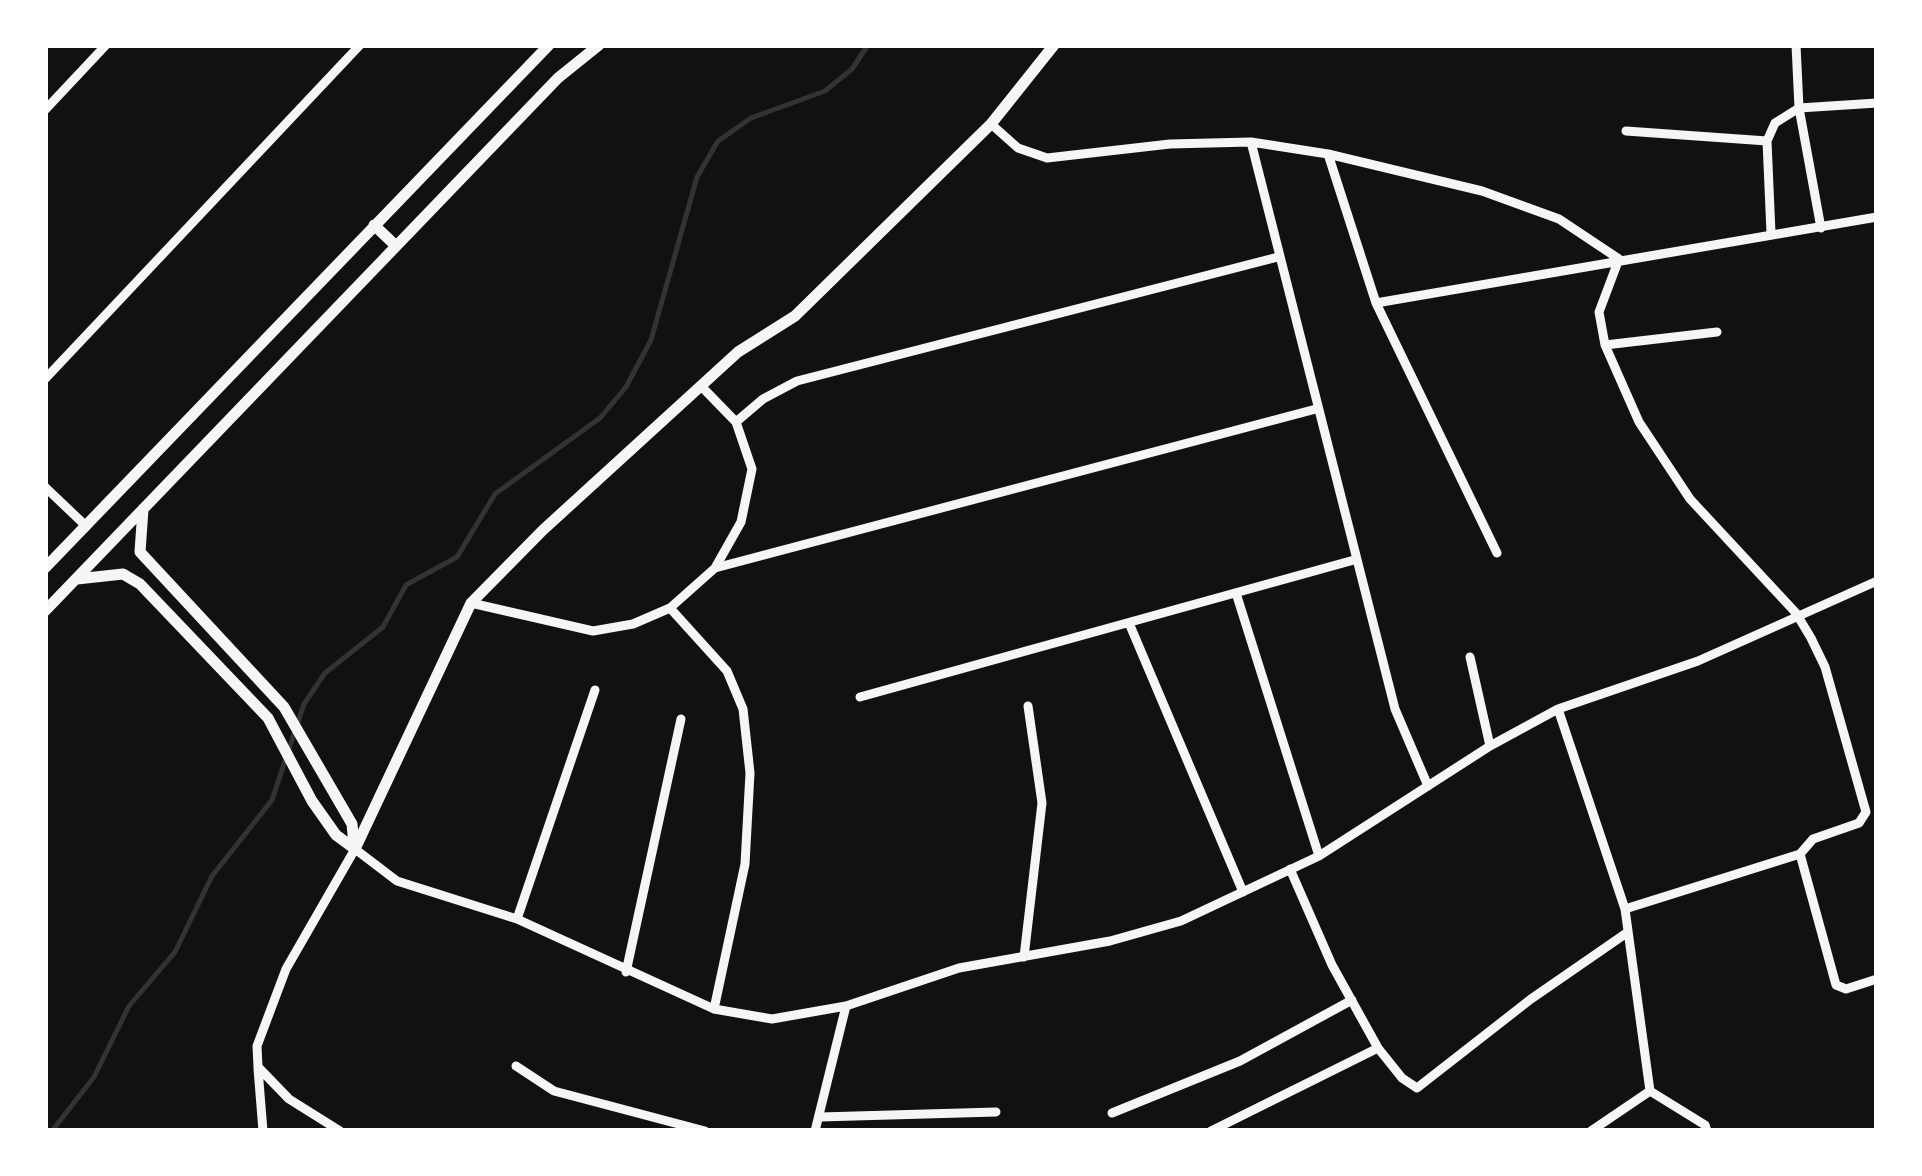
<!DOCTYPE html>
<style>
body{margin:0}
#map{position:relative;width:1922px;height:1176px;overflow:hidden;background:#111;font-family:"Noto Sans",sans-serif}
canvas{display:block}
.frame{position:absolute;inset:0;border:48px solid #fff;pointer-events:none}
</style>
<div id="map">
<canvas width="1922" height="1176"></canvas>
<div class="frame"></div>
</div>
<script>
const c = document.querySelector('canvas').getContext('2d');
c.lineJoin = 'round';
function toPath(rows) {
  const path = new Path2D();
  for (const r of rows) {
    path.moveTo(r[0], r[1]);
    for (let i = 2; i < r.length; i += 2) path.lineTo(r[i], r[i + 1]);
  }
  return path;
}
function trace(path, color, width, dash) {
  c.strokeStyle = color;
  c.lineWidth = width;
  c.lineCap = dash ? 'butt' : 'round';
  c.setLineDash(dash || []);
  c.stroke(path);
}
const stream = toPath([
 [52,1131,94,1077,129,1006,175,952,212,876,272,800,304,704,325,673,383,627,406,585,457,557,495,494,600,418,626,387,651,340,697,177,718,141,751,118,825,91,852,69,868,45]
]);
const minor = toPath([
 [1796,45,1799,108,1821,228],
 [45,110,106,45],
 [991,124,1018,148,1047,158,1170,144,1251,142,1328,154,1482,191,1559,219,1619,259,1599,312,1605,345,1639,422,1690,499,1796,613,1811,638,1825,667,1866,812,1859,823,1813,839,1800,854,1625,909],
 [1626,131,1767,141],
 [1251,142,1395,709,1428,786],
 [1328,154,1376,303,1497,553],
 [1771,233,1767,141,1775,123,1799,108,1877,103],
 [1376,303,1877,217],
 [1605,345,1717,332],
 [45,379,360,45],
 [736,422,763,399,797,381,1278,257],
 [45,487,86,526],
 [715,568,1316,409],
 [1236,593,1319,856],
 [471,603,593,631,633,624,670,608,715,568,741,522,752,469,736,422,701,386],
 [670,608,727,671,743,709,750,773,745,864,714,1009],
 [1129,623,1243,892],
 [1470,657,1490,746],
 [860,697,1354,560],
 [1558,709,1625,909,1650,1091],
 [1800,854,1836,985,1846,989,1877,979],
 [1290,869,1332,965,1378,1048,1402,1078,1417,1088,1531,999,1628,932],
 [517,919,595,690],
 [1024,957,1042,803,1028,706],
 [626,972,681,719],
 [516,1066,554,1091,705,1131],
 [258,1069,263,1131],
 [1650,1091,1705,1125,1707,1131],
 [1112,1113,1240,1061,1352,1000],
 [820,1117,996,1112],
 [340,1131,289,1099,258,1067,257,1046,286,969,355,849,397,881,517,919,714,1009,772,1019,846,1006,959,968,1110,941,1181,921,1319,856,1490,746,1558,709,1698,661,1877,581],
 [815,1131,846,1006],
 [1211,1131,1378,1048],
 [1591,1131,1650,1091]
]);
const tertiary = toPath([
 [374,225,396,246],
 [143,509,140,552,284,707,352,824,354,845],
 [45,568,549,45],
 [77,579,123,574,140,584,268,718,312,801,336,835,355,849],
 [45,611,558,78,599,45],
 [355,849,471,603,543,530,738,352,795,316,991,124,1054,45]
]);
trace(stream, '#333', 5);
trace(minor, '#f5f5f5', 9);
trace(tertiary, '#f5f5f5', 11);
</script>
